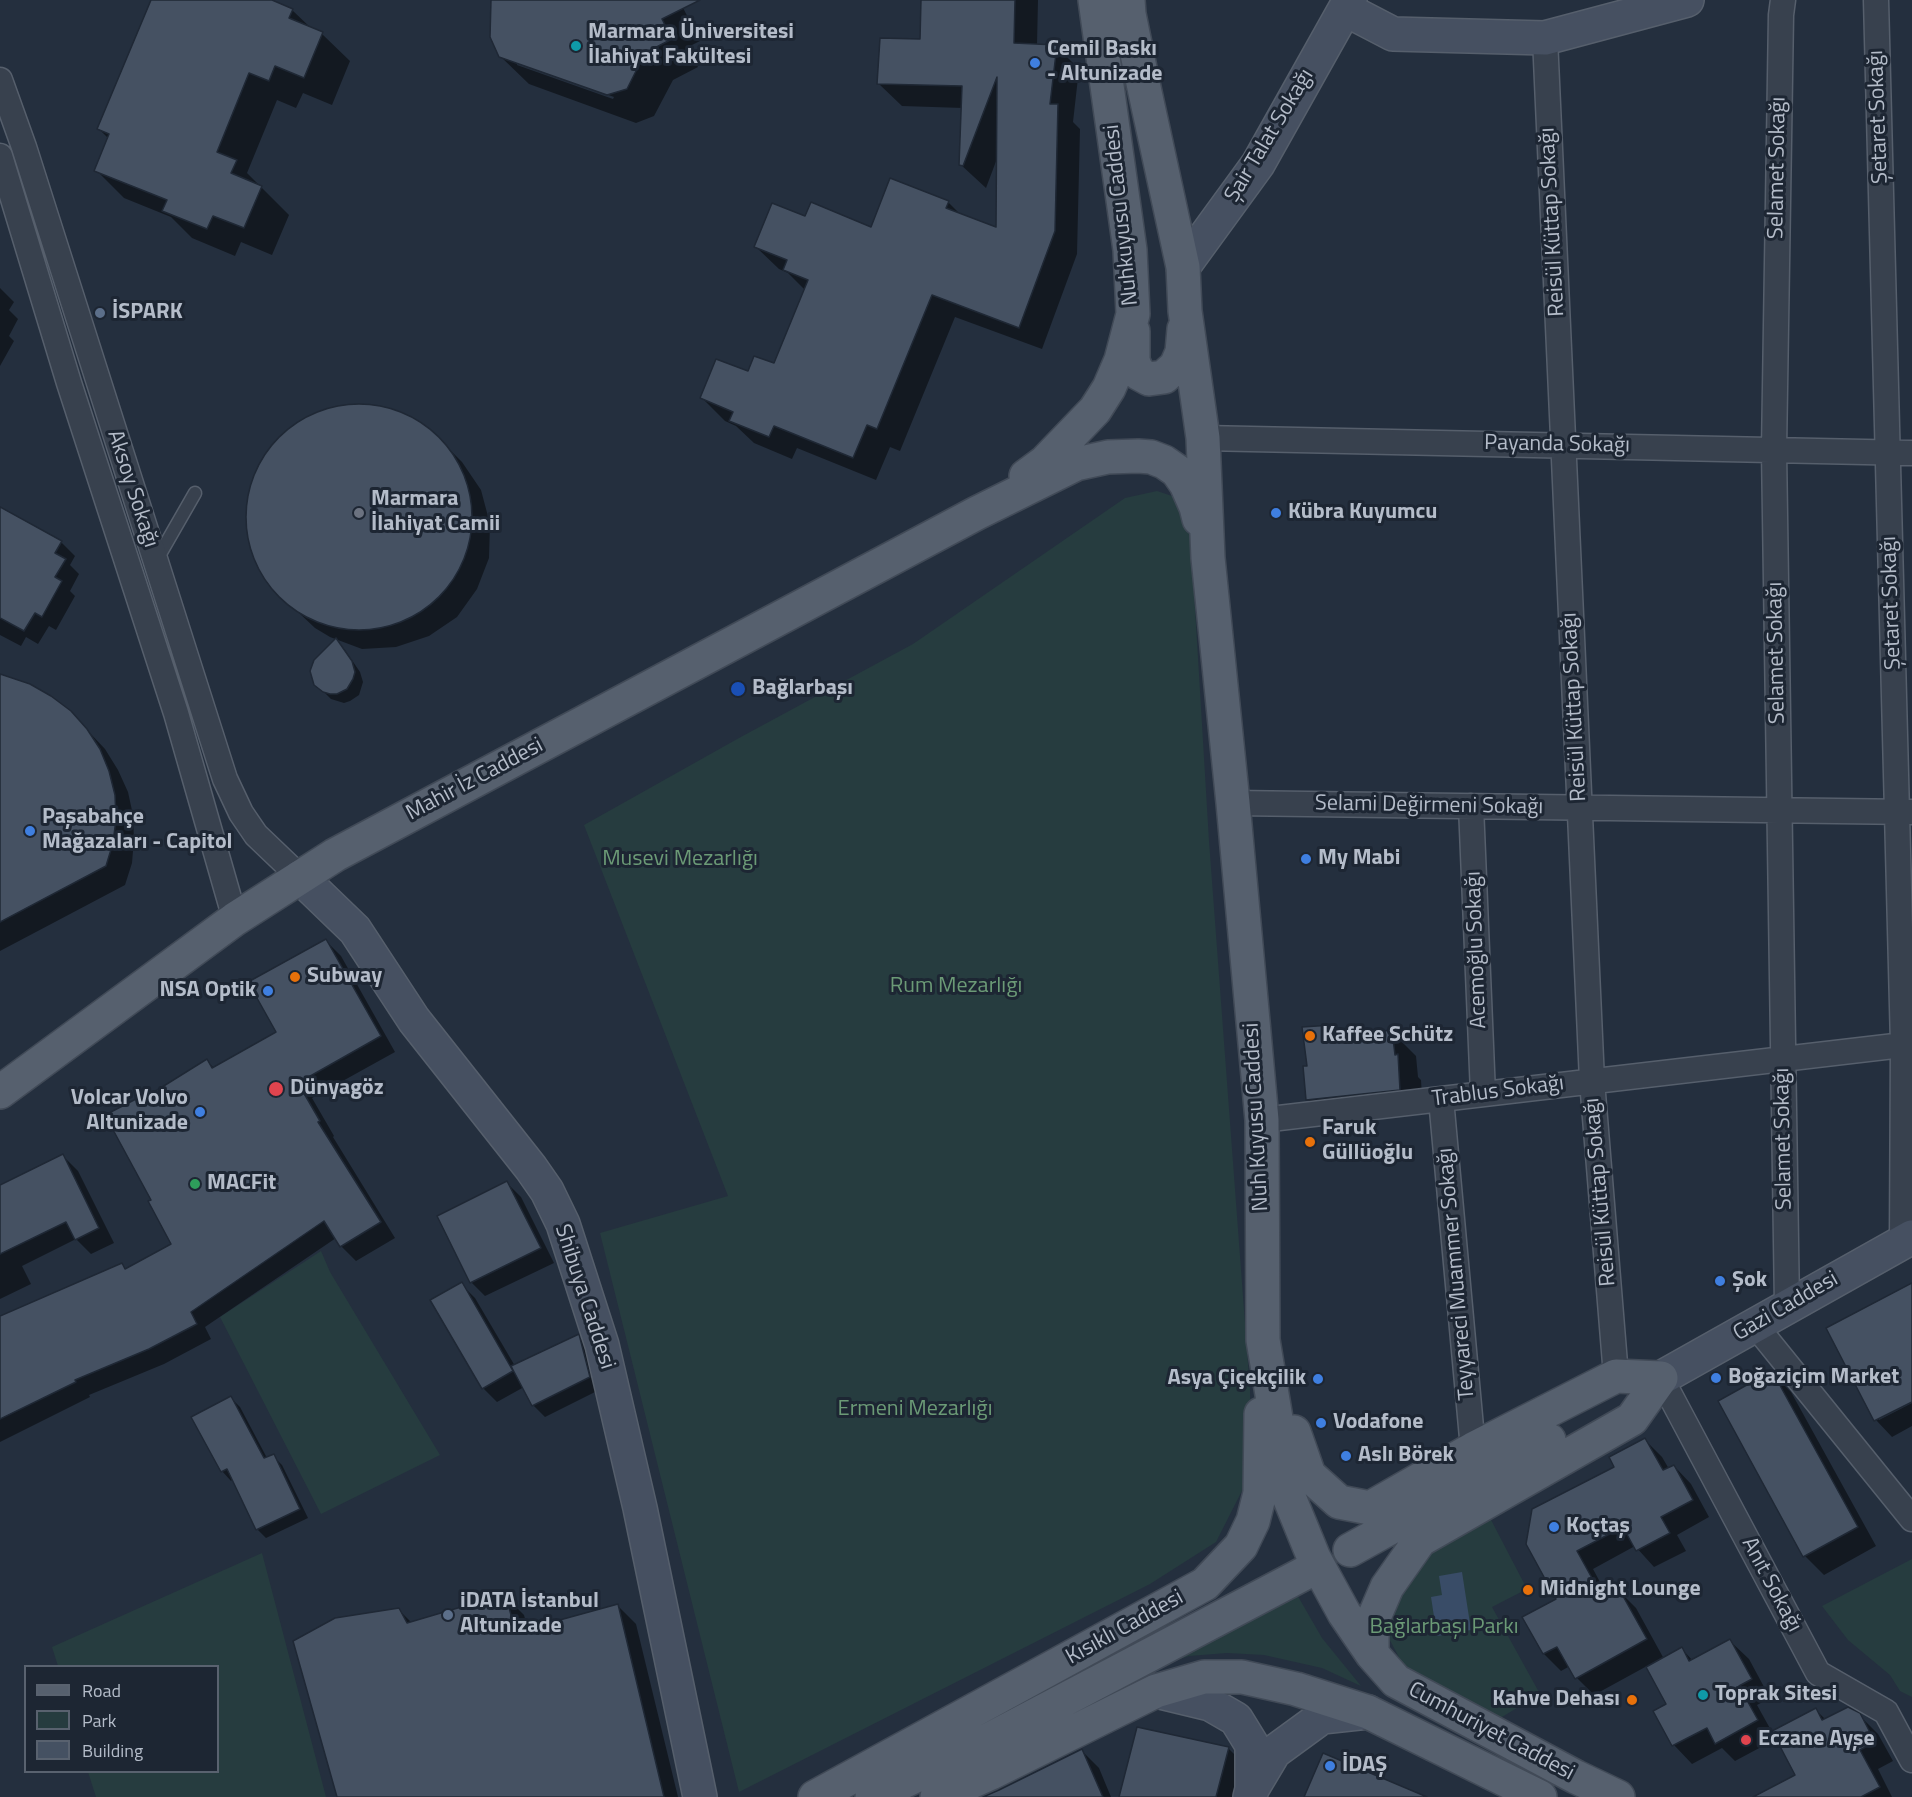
<!DOCTYPE html>
<meta charset="utf-8">
<style>
body{margin:0}
#map{position:relative;width:1912px;height:1797px;overflow:hidden;background:#242f3e;font-family:"Titillium Web",sans-serif}
canvas{display:block}
.legend{position:absolute;left:24px;top:1665px;width:195px;height:108px;box-sizing:border-box;background:#1d2633;border:2px solid #59626f;margin:0;padding:8px 10px;list-style:none;font-size:18px;color:#b4bcc9}
.legend li{display:flex;align-items:center;gap:12px;height:30px}
.legend b{width:30px;border:2px solid #59626f}
</style>
<div id="map">
<canvas width="1912" height="1797"></canvas>
<ul class="legend">
<li><b style="height:8px;background:#56606e"></b>Road</li>
<li><b style="height:16px;background:#263c3f"></b>Park</li>
<li><b style="height:16px;background:#455162"></b>Building</li>
</ul>
</div>
<script>
const c = document.querySelector('canvas').getContext('2d');
c.lineJoin = 'round';
function fillPath(path, color) {
  c.fillStyle = color;
  c.fill(path, 'evenodd');
}
function toPath(rows) {
  const path = new Path2D();
  for (const r of rows) {
    if (r.length === 3) {
      path.moveTo(r[0] + r[2], r[1]);
      path.arc(r[0], r[1], r[2], 0, 2 * Math.PI);
      continue;
    }
    path.moveTo(r[0], r[1]);
    for (let i = 2; i < r.length; i += 2) path.lineTo(r[i], r[i + 1]);
  }
  return path;
}
function trace(path, color, width, dash) {
  c.strokeStyle = color;
  c.lineWidth = width;
  c.lineCap = dash ? 'butt' : 'round';
  c.setLineDash(dash || []);
  c.stroke(path);
}
function write(font, color, halo, rows, align = 'center') {
  c.font = font + ' "Titillium Web",sans-serif';
  c.lineWidth = 6;
  c.setLineDash([]);
  c.textBaseline = 'middle';
  c.strokeStyle = halo;
  c.fillStyle = color;
  for (const [text, x, y, turn = 0] of rows) {
    c.save();
    c.translate(x, y);
    c.rotate((+turn || 0) * Math.PI / 180);
    c.textAlign = isNaN(turn) ? turn : align;
    if (halo) c.strokeText(text, 0, 0);
    c.fillText(text, 0, 0);
    c.restore();
  }
}
const green = toPath([
 [1157,491,1178,498,1191,541,1209,841,1250,1390,1251,1473,1216,1542,1150,1584,739,1792,600,1233,728,1196,584,825,739,738,913,644,1125,498],
 [321,1251,330,1272,440,1455,321,1514,220,1317],
 [1489,1516,1527,1589,1492,1607,1540,1694,1497,1720,1411,1680,1384,1629,1426,1546],
 [262,1553,326,1797,96,1797,88,1772,218,1772,218,1666,58,1666,52,1647],
 [1912,1559,1912,1697,1900,1691,1890,1675,1848,1640,1822,1606],
 [1292,1586,1322,1638,1361,1686,1322,1668,1264,1655,1227,1653,1189,1656,1126,1677]
]);
const water = toPath([
 [1462,1572,1471,1630,1437,1636,1431,1597,1442,1595,1439,1576]
]);
const shadow = toPath([
 [166,0,269,0,292,10,312,29,322,34,350,61,332,105,303,93,296,108,277,100,247,173,289,215,272,255,241,242,235,256,192,238,171,217,124,198,96,170,109,139,99,129],
 [493,0,679,0,700,41,688,47,698,67,673,80,654,116,636,123,529,84,500,56],
 [517,62,614,97,613,99,517,65],
 [922,0,1038,0,1037,45,1056,46,1079,69,1073,122,1080,129,1077,254,1042,349,955,317,900,451,890,447,876,480,797,448,792,459,754,443,736,426,725,421,702,398,748,373,774,365,805,290,788,273,779,269,756,247,806,218,872,229,948,202,962,216,998,229,998,156,986,188,960,164,963,108,902,106,879,84,922,41],
 [0,288,14,302,9,310,18,319,9,336,14,341,0,366],
 [351,406,385,408,416,421,430,430,462,462,481,490,490,524,489,558,477,589,457,617,429,636,396,647,362,649,330,637,315,628,282,597,261,570,254,555,250,538,248,522,252,488,265,457,276,443,302,421,317,413],
 [0,515,61,542,75,556,70,565,79,574,70,591,75,596,56,630,49,626,38,644,26,637,21,646,0,635],
 [336,641,345,650,360,672,363,682,359,695,350,701,344,703,331,699,316,684],
 [0,682,70,712,105,749,118,770,128,792,133,815,134,839,132,863,125,885,0,951],
 [325,940,341,956,395,1052,312,1098,334,1136,333,1137,395,1238,356,1261,341,1246,336,1238,205,1327,211,1339,164,1364,89,1395,90,1397,0,1442,0,1318,122,1265,126,1269,173,1245,153,1200,138,1103,207,1061,214,1068,278,1032],
 [1331,1026,1342,1037,1392,1032,1416,1056,1418,1077,1421,1080,1423,1113,1332,1124,1308,1100,1309,1067],
 [62,1155,78,1171,114,1243,91,1254,76,1239,22,1266,31,1284,0,1299,0,1209],
 [507,1183,521,1197,554,1263,485,1296,471,1282],
 [461,1284,475,1298,515,1366,578,1336,590,1347,601,1389,545,1417,533,1405,524,1387,497,1402,483,1388],
 [1912,1285,1912,1400,1879,1417,1879,1420,1912,1403,1912,1426,1892,1437,1876,1420,1828,1329],
 [1772,1373,1791,1392,1876,1546,1824,1575,1805,1556,1720,1401],
 [231,1398,240,1407,267,1458,273,1456,282,1465,308,1518,266,1538,257,1529,233,1479,231,1481,222,1471],
 [1645,1440,1662,1457,1669,1469,1674,1466,1691,1484,1709,1517,1677,1535,1686,1551,1654,1567,1635,1546,1593,1569,1608,1597,1619,1591,1636,1608,1664,1659,1682,1649,1693,1661,1730,1641,1749,1659,1770,1698,1757,1705,1772,1732,1816,1710,1826,1720,1859,1715,1878,1734,1893,1761,1878,1769,1892,1797,1791,1797,1797,1776,1778,1738,1735,1761,1722,1748,1692,1764,1674,1745,1655,1712,1668,1704,1647,1666,1594,1695,1577,1678,1570,1666,1561,1671,1544,1654,1524,1618,1558,1599,1528,1544,1616,1468],
 [505,1596,524,1615,528,1630,617,1605,636,1624,678,1797,339,1797,399,1610,412,1623],
 [1139,1728,1229,1749,1246,1766,1238,1797,1121,1797],
 [1082,1751,1099,1768,1111,1797,986,1797]
]);
const building = toPath([
 [151,0,272,0,293,9,289,18,323,32,304,78,275,66,269,81,249,73,217,152,237,160,231,173,262,186,244,228,213,216,207,229,162,211,167,200,94,171,109,134,97,129,151,0],
 [491,0,700,0,662,19,672,39,645,53,627,89,607,95,499,57,490,37,491,0],
 [921,0,1015,0,1014,43,1057,45,1050,104,1058,104,1055,231,1019,328,932,295,877,429,867,425,853,458,774,426,769,437,729,421,733,412,700,398,716,359,748,371,754,356,774,363,808,280,783,270,787,260,754,247,772,203,805,216,811,202,871,227,890,178,949,201,946,208,996,227,997,77,963,166,959,165,962,86,877,84,880,38,920,39,921,0],
 [359,517,113],
 [0,507,62,541,55,553,66,559,55,577,62,581,42,617,35,613,24,631,0,618,0,507],
 [336,638,352,661,355,672,353,679,347,689,337,694,330,694,323,692,314,685,310,671,314,660,336,638],
 [0,674,30,684,51,696,71,711,87,729,100,749,109,771,115,795,116,819,113,843,106,866,0,922,0,674],
 [326,939,381,1036,298,1083,320,1121,318,1122,381,1222,340,1247,324,1221,191,1312,197,1324,149,1349,75,1380,76,1382,0,1419,0,1316,122,1263,125,1269,171,1244,148,1201,151,1200,105,1115,136,1099,138,1102,207,1059,212,1068,276,1032,248,982,326,939],
 [1332,1025,1333,1037,1392,1030,1395,1055,1398,1054,1400,1090,1306,1100,1303,1066,1307,1066,1302,1027,1332,1025],
 [63,1154,99,1228,75,1240,66,1222,0,1254,0,1185,63,1154],
 [507,1181,541,1248,470,1283,437,1216,507,1181],
 [462,1282,513,1371,482,1389,430,1300,462,1282],
 [1912,1283,1912,1402,1874,1421,1826,1328,1912,1283],
 [579,1334,590,1377,532,1406,511,1366,579,1334],
 [1772,1371,1858,1527,1803,1557,1718,1401,1772,1371],
 [231,1396,264,1458,274,1454,300,1509,256,1530,227,1469,221,1472,191,1417,231,1396],
 [1645,1438,1663,1470,1674,1465,1693,1500,1661,1517,1670,1533,1636,1551,1623,1527,1577,1551,1603,1598,1619,1589,1647,1639,1575,1679,1557,1647,1543,1654,1522,1617,1556,1599,1526,1544,1532,1509,1614,1467,1609,1457,1645,1438],
 [505,1594,516,1632,618,1604,664,1797,337,1797,293,1641,335,1618,399,1608,407,1623,505,1594],
 [1730,1639,1752,1679,1739,1686,1758,1720,1715,1744,1707,1728,1672,1746,1653,1711,1666,1704,1646,1667,1682,1647,1689,1661,1730,1639],
 [1848,1707,1860,1713,1875,1742,1860,1750,1880,1787,1861,1797,1753,1797,1795,1775,1772,1731,1816,1708,1822,1720,1848,1707],
 [1137,1727,1229,1747,1216,1797,1119,1797,1137,1727],
 [1082,1749,1103,1797,983,1797,999,1790,1082,1749],
 [1323,1753,1427,1797,1304,1797,1323,1753]
]);
const lane = toPath([
 [156,561,195,493]
]);
const street = toPath([
 [1783,0,1781,15,1774,450,1787,1307],
 [1876,0,1903,1045,1902,1242],
 [1545,38,1592,1081,1616,1376],
 [0,80,24,147,225,779,241,813,256,835,300,877],
 [0,156,69,383,176,713,235,919],
 [1203,438,1912,453],
 [1233,803,1912,812],
 [1471,806,1483,1094],
 [1441,1099,1473,1449],
 [1262,1120,1912,1044],
 [1755,1325,1912,1519],
 [1661,1378,1818,1673,1886,1712,1912,1760]
]);
const secondary = toPath([
 [1345,9,1393,34,1545,38,1687,0],
 [1183,267,1258,164,1350,0],
 [300,877,355,930,414,1020,531,1168,547,1191,563,1224,602,1345,640,1508,700,1797],
 [1661,1378,1912,1237],
 [1156,1691,1210,1704,1236,1719,1252,1745,1252,1789,1250,1797],
 [1252,1789,1274,1752,1322,1717,1368,1712]
]);
const primary = toPath([
 [1128,0,1129,14,1143,83,1183,267,1185,311,1203,438,1208,558,1233,803,1262,1120,1263,1340,1289,1497,1314,1558,1344,1613,1372,1654,1396,1681,1576,1777,1618,1797],
 [1133,331,1133,361,1138,373,1149,379,1164,377,1176,366,1182,352,1184,329],
 [1026,476,1045,462,1095,410,1109,388,1121,360,1133,314,1130,250,1095,0],
 [0,1092,235,919,335,855,977,513,1076,464,1108,457,1138,456,1151,457,1164,462,1177,471,1186,484,1196,507,1199,519],
 [1294,1432,1309,1475,1339,1502,1370,1508,1473,1449,1616,1376,1661,1378],
 [1350,1550,1549,1440],
 [1372,1654,1372,1622,1387,1587,1420,1540,1632,1419,1661,1378],
 [815,1797,1205,1584,1241,1546,1253,1521,1260,1493,1261,1414],
 [872,1797,971,1749,1305,1573],
 [937,1797,991,1773,1156,1691,1204,1677,1242,1677,1296,1689,1368,1712,1540,1797]
]);
const markers = [
 [576,46,6,"#0f9aa8"],
 [1035,63,6,"#3f7fe0"],
 [100,313,6,"#5c6f8a"],
 [359,513,6,"#6b7280"],
 [1276,513,6,"#3f7fe0"],
 [738,689,8,"#1a4fb4"],
 [30,831,6,"#3f7fe0"],
 [1306,859,6,"#3f7fe0"],
 [295,977,6,"#e8710a"],
 [268,991,6,"#3f7fe0"],
 [1310,1036,6,"#e8710a"],
 [276,1089,8,"#e0444e"],
 [200,1112,6,"#3f7fe0"],
 [1310,1142,6,"#e8710a"],
 [195,1184,6,"#2e9e5b"],
 [1720,1281,6,"#3f7fe0"],
 [1716,1378,6,"#3f7fe0"],
 [1318,1379,6,"#3f7fe0"],
 [1321,1423,6,"#3f7fe0"],
 [1346,1456,6,"#3f7fe0"],
 [1554,1527,6,"#3f7fe0"],
 [1528,1590,6,"#e8710a"],
 [448,1615,6,"#5c6f8a"],
 [1703,1695,6,"#0f9aa8"],
 [1632,1700,6,"#e8710a"],
 [1746,1740,6,"#e0444e"],
 [1330,1766,6,"#3f7fe0"]
];
const poiNames = [
 ["Marmara Üniversitesi",588,33],
 ["İlahiyat Fakültesi",588,58],
 ["Cemil Baskı",1047,50],
 ["- Altunizade",1047,75],
 ["İSPARK",112,313],
 ["Marmara",371,500],
 ["İlahiyat Camii",371,525],
 ["Kübra Kuyumcu",1288,513],
 ["Bağlarbaşı",752,689],
 ["Paşabahçe",42,818],
 ["Mağazaları - Capitol",42,843],
 ["My Mabi",1318,859],
 ["Subway",307,977],
 ["NSA Optik",256,991,"right"],
 ["Kaffee Schütz",1322,1036],
 ["Dünyagöz",290,1089],
 ["Volcar Volvo",188,1099,"right"],
 ["Altunizade",188,1124,"right"],
 ["Faruk",1322,1129],
 ["Güllüoğlu",1322,1154],
 ["MACFit",207,1184],
 ["Şok",1732,1281],
 ["Boğaziçim Market",1728,1378],
 ["Asya Çiçekçilik",1306,1379,"right"],
 ["Vodafone",1333,1423],
 ["Aslı Börek",1358,1456],
 ["Koçtaş",1566,1527],
 ["Midnight Lounge",1540,1590],
 ["iDATA İstanbul",460,1602],
 ["Altunizade",460,1627],
 ["Toprak Sitesi",1715,1695],
 ["Kahve Dehası",1620,1700,"right"],
 ["Eczane Ayşe",1758,1740],
 ["İDAŞ",1342,1766]
];
const streetNames = [
 ["Şetaret Sokağı",1879,117,-92],
 ["Şair Talat Sokağı",1270,136,-59],
 ["Selamet Sokağı",1778,168,-89],
 ["Nuhkuyusu Caddesi",1122,215,-96],
 ["Reisül Küttap Sokağı",1553,222,-93],
 ["Payanda Sokağı",1557,445,1],
 ["Aksoy Sokağı",132,489,72],
 ["Şetaret Sokağı",1892,603,-92],
 ["Selamet Sokağı",1777,653,-91],
 ["Reisül Küttap Sokağı",1575,707,-93],
 ["Mahir İz Caddesi",475,780,-28],
 ["Selami Değirmeni Sokağı",1429,806,1],
 ["Acemoğlu Sokağı",1477,950,-92],
 ["Trablus Sokağı",1498,1092,-7],
 ["Nuh Kuyusu Caddesi",1257,1117,-93],
 ["Selamet Sokağı",1784,1139,-91],
 ["Reisül Küttap Sokağı",1601,1192,-95],
 ["Teyyareci Muammer Sokağı",1457,1274,-95],
 ["Shibuya Caddesi",584,1297,72],
 ["Gazi Caddesi",1786,1307,-30],
 ["Anıt Sokağı",1771,1585,62],
 ["Kısıklı Caddesi",1125,1628,-29],
 ["Cumhuriyet Caddesi",1491,1732,28]
];
const parkNames = [
 ["Musevi Mezarlığı",680,860],
 ["Rum Mezarlığı",956,987],
 ["Ermeni Mezarlığı",915,1410],
 ["Bağlarbaşı Parkı",1444,1628]
];
fillPath(green, '#263c3f');
fillPath(water, '#394c67');
fillPath(shadow, '#0007');
fillPath(building, '#455162');
trace(building, '#1f2835', 1.5);
trace(lane, '#565f6c', 15);
trace(street, '#565f6c', 27);
trace(secondary, '#565f6c', 36);
trace(primary, '#414a57', 36);
trace(lane, '#38414e', 12);
trace(street, '#38414e', 24);
trace(secondary, '#465061', 33);
trace(primary, '#56606e', 33);
for (const [x, y, r, color] of markers) {
  const dot = new Path2D();
  dot.arc(x, y, r, 0, 2 * Math.PI);
  c.fillStyle = color;
  c.fill(dot);
  trace(dot, '#1d2633', 2);
}
write('bold 22px', '#b4bcc9', '#1d2633', poiNames, 'left');
write('22px', '#b4bcc9', '#1d2633', streetNames);
write('22px', '#6b9a76', '#1d2633', parkNames);
</script>
